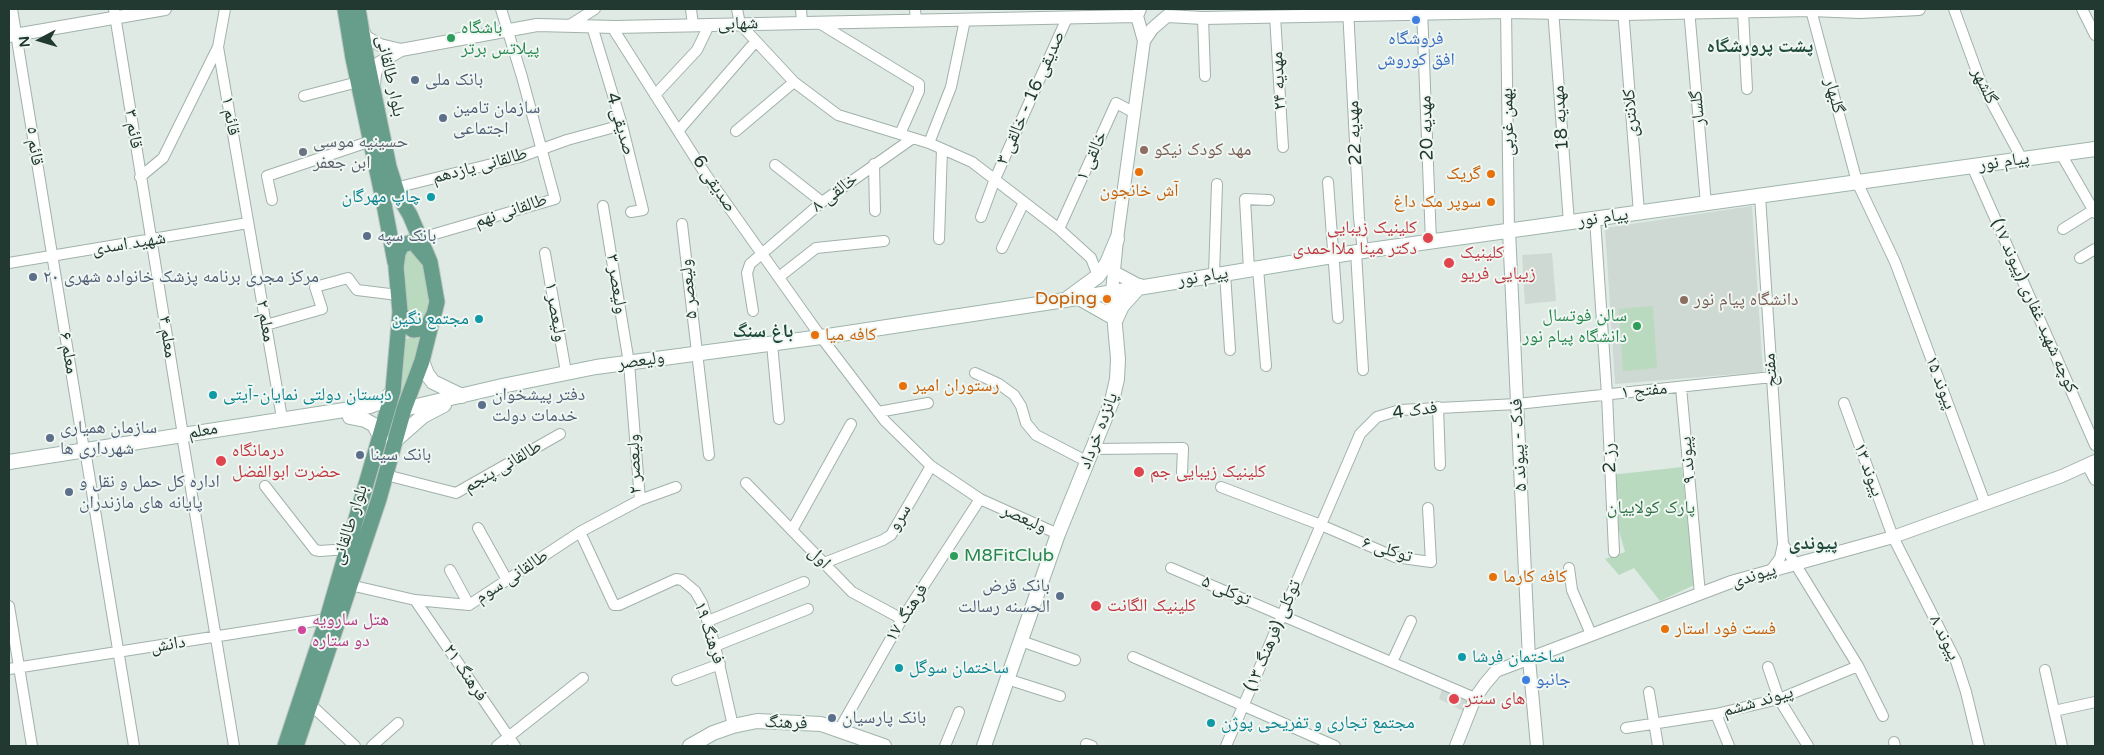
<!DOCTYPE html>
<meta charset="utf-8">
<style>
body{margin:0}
#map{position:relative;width:2104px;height:755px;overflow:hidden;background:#dfeae4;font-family:"Varela Round",sans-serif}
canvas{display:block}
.frame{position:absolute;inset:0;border:10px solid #213931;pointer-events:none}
.north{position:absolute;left:15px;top:15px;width:50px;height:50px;-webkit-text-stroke:4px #f0f7f3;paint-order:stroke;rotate:264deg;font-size:14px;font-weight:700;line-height:20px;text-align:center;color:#213931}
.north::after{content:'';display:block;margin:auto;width:18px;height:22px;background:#213931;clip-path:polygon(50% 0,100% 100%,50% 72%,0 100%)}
</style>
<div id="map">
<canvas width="2104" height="755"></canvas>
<div class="frame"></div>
<div class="north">N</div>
</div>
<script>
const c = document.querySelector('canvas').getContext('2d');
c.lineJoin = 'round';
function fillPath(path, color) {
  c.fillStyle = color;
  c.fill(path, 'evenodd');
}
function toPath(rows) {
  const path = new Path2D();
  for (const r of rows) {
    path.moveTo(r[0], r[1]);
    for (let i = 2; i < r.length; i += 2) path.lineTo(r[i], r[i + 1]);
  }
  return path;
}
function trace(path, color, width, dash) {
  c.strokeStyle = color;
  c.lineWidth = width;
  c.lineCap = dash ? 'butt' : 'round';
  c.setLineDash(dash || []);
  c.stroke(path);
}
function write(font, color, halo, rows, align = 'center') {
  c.font = font + ' "Varela Round","Noto Naskh Arabic",sans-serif';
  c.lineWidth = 4;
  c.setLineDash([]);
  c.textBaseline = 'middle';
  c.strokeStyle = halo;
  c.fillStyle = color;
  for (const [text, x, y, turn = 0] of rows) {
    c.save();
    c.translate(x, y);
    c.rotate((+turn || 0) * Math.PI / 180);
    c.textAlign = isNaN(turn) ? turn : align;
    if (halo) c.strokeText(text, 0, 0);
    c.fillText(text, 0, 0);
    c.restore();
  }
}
const built = toPath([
 [1752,206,1763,372,1615,384,1605,228],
 [1552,253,1556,301,1525,304,1522,255],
 [1443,686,1470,698,1465,712,1439,699]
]);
const green = toPath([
 [413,247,420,255,430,282,430,314,415,326,408,320,401,288,404,251],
 [1653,306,1657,368,1623,371,1619,309],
 [424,336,402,400,399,400,397,396,404,339],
 [1682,467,1694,585,1660,601,1634,568,1619,575,1605,559,1625,552,1616,520,1611,475]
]);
const minor = toPath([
 [12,9,84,450],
 [114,9,183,435],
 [225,9,218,47,282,418],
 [691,9,693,25],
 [737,9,740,24,794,82,838,115,929,143,972,162,1059,229,1091,258,1098,276],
 [801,9,802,23],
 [915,9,916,21],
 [1348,9,1359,218,1363,251],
 [1422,9,1431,242],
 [1506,9,1509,231],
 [1553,9,1569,223],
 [1623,9,1639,213],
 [1689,9,1706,204],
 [1954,9,1981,83,2022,159],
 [2082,9,2095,35],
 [1811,10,1857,182,1895,262,1985,503],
 [1743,12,1747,89],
 [1275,16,1283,147],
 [1203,18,1205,76],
 [819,23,919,84,919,91,900,134],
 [568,26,595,9],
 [592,26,622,125,643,210,631,212],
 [612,27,706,175,821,337,885,421,931,466,980,499,1058,534],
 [655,95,697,50,709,25],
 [304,96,358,82],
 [678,131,756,41],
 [736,131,794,82],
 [929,143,951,87,965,20],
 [2061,154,2095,213],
 [874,164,875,211],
 [775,165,822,202],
 [1972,166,2095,445],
 [140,177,163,158,218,47],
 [1328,182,1338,318],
 [395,188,520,157,567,140,622,125],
 [1760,196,1783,544,1780,558,1771,570],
 [272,200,267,176,371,141],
 [981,217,995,179,1067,18],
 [1595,219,1607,395,1614,552],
 [682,224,709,455],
 [1059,229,1116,103,1135,113],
 [2063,229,2095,209],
 [421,238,555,199,522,77,501,9],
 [939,239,942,149],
 [1002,248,1024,202],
 [1356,252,1363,370],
 [545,253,566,372],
 [2080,258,2095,249],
 [9,263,248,223],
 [1258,268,1266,366],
 [1249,269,1245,199,1269,200],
 [1225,273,1230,350],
 [1214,275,1217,184],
 [779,277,816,248,884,241],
 [753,311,747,273,750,264,822,202,913,138],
 [266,325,322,309,315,287,348,278,357,290,398,295],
 [772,344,779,419],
 [975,373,999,384,1014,395,1021,406,1026,423,1036,435,1088,462],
 [1681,387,1700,594],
 [1844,403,1893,537,1956,661,1966,692,1979,746],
 [1438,407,1440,465],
 [878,412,928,403],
 [183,441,234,746],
 [1093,449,1183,448,1182,473],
 [86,456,134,746],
 [2087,465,2095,480],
 [386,475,456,493,560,434],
 [746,483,852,592,902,619],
 [265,486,315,550,320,551,348,549],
 [1221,487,1321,525,1395,557,1431,562,1428,508],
 [640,500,676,487],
 [478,528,507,580],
 [792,530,851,424],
 [580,532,614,605,619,605,676,579,682,580,695,591,702,603,715,646,733,726],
 [1783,544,1858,666,1883,716],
 [824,563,883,540,891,535,931,466],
 [1171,568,1475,698],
 [1569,568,1572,590,1591,634],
 [450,570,469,605],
 [350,585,415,600,469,605,580,532,640,500,629,363,603,206],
 [415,600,515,746],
 [9,606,32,746],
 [708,621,804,582],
 [1021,641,1075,660],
 [715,646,808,609],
 [1133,657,1335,746],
 [1392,662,1411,621],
 [1768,667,1779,699,1808,746],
 [9,669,327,619],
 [2045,670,2062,746],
 [1007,679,1060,696],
 [677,680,720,664],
 [1649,692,1658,746],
 [310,704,355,746],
 [2054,711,2095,702],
 [1716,714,1729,746],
 [1626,728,1716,714,1779,699,1858,666],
 [839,730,902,619,980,499],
 [1894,742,1895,746],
 [1086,744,1092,746],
 [372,746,398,723],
 [497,746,583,678],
 [945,746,959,712],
 [1226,746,1360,434,1377,417,1400,410,1517,404,1772,377]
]);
const tertiary = toPath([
 [1167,16,1203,18,1506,12,1623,14,1811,10,1860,12,1919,9],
 [362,27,366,37,380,45,401,50],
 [9,36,165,9],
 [1144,41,1152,29,1167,16],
 [374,86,375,74,379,63,401,50,537,25,615,27,1137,16],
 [1509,231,1529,659,1537,746],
 [1114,272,1140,286],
 [1112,292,1117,239,1144,41,1137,16,1140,9],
 [1456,746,1475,698,1485,684,1496,671,1731,582,1893,537,2062,476,2095,461]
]);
const secondary = toPath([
 [1068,298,1098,276,1107,263,1117,239],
 [1079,298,1116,319,1122,306,1140,286],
 [422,361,427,374,433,382,462,396],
 [404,409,502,386,596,367,821,337,1065,300,1363,251,2095,149],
 [350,417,365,420,374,425,381,438],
 [397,439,423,416,444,405],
 [9,462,370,406,384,401,393,391],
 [690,746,713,733,733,726,757,721,821,724,884,746],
 [984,746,1058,534,1112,401,1117,379,1118,359,1112,292]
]);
const primary = toPath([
 [345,9,353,58,383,199,395,262],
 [358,9,366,56,389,167,398,195,410,215,430,262,437,302,434,314,428,325,421,329,413,330,406,325,400,312,396,267,398,253,402,245,413,242,430,262],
 [285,746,327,619,393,391,400,312],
 [296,746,379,499,404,409,422,361,433,317]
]);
const markers = [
 [1416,20,5,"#3f7fe0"],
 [451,38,5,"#2e9e5b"],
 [415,80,5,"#5c6f8a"],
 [443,118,5,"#5c6f8a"],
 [1144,150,5,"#8d6e63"],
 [303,152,5,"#6b7280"],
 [1139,172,5,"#e8710a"],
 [1491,174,5,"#e8710a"],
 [431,197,5,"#0f9aa8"],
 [1491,202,5,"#e8710a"],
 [367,236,5,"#5c6f8a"],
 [1428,238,6,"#e0444e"],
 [1449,263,6,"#e0444e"],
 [33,277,5,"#5c6f8a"],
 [1107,299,5,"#e8710a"],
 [1684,300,5,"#8d6e63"],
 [479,319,5,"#0f9aa8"],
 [1637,326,5,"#2e9e5b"],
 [815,335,5,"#e8710a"],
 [903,386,5,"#e8710a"],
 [213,395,5,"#0f9aa8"],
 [482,405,5,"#5c6f8a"],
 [50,438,5,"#5c6f8a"],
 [360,455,5,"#5c6f8a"],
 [221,461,6,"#e0444e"],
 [1139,472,6,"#e0444e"],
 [69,492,5,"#5c6f8a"],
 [954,556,5,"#2e9e5b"],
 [1493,577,5,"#e8710a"],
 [1060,596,5,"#5c6f8a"],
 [1096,606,6,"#e0444e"],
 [1665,629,5,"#e8710a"],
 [302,630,5,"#d1479c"],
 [1462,657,5,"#0f9aa8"],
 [899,668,5,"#0f9aa8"],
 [1526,680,5,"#3f7fe0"],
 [1454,699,6,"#e0444e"],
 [832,718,5,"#5c6f8a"],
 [1211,723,5,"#0f9aa8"]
];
const streetNames = [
 ["شهابی",738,24,-1],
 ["بلوار طالقانی",390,76,78],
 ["مهدیه ۲۴",1279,81,-93],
 ["گلشهر",1984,86,65],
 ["گلبهار",1834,96,75],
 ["صدیقی 16 - خالقی ۳",1031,98,-66],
 ["گلسار",1698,108,-95],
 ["کلانتری",1631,113,-94],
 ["قائم ١",230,116,80],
 ["مهدیه 18",1561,118,-94],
 ["بهمن غربی",1508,122,-91],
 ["صدیقی 4",620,124,74],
 ["مهدیه 20",1427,128,-92],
 ["قائم ٣",133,129,81],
 ["مهدیه 22",1355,133,-93],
 ["قائم ٥",34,146,81],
 ["خالقی ١",1092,156,-66],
 ["پیام نور",2004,162,-8],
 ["طالقانی یازدهم",480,166,-15],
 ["صدیقی 6",714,184,56],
 ["خالقی ۸",835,193,-37],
 ["طالقانی نهم",511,211,-18],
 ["پیام نور",1603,218,-8],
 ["شهید اسدی",129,244,-9],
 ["پیام نور",1203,277,-9],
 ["ولیعصر ٣",616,284,81],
 ["ولیعصر ۵",689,289,-96],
 ["کوچه شهید غفاری (پیوند ۱۷)",2034,306,66],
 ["ولیعصر ١",555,312,80],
 ["معلم ٢",265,321,80],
 ["معلم ۴",167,337,81],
 ["معلم ۶",68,353,80],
 ["ولیعصر",641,361,-8],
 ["مفتح",1771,370,-94],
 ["پیوند ۱۵",1940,383,69],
 ["مفتح ۱",1644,391,-6],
 ["فدک 4",1415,411,-8],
 ["معلم",203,431,-10],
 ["پانزده خرداد",1099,431,-69],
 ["فدک - پیوند ۵",1519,445,-93],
 ["رز 2",1610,458,-93],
 ["پیوند ۹",1688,460,-95],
 ["ولیعصر ٢",635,464,-92],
 ["طالقانی پنجم",503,467,-30],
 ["پیوند ۱۳",1868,470,70],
 ["سرو",900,518,-58],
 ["ولیعصر",1024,519,24],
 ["بلوار طالقانی",350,525,-72],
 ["توکلی ۶",1387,550,17],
 ["اول",819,558,46],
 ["پیوندی",1754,576,-17],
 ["طالقانی سوم",512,577,-33],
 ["توکلی ۵",1226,591,23],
 ["فرهنگ ۱۷",907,613,-58],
 ["فرهنگ ۱۹",709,633,72],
 ["توکلی (فرهنگ ۱۳)",1273,636,-67],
 ["پیوند ۸",1944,638,64],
 ["دانش",168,645,-9],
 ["فرهنگ ۲۱",465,673,56],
 ["پیوند ششم",1758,702,-16],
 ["فرهنگ",786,723,2]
];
const leisureNames = [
 ["باشگاه",461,28],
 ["پیلاتس برتر",461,49],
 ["سالن فوتسال",1627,316,"right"],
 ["دانشگاه پیام نور",1627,337,"right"],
 ["M8FitClub",964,556]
];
const shopNames = [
 ["فروشگاه",1416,39],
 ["افق کوروش",1416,60],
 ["جانبو",1536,680,"left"]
];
const serviceNames = [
 ["بانک ملی",425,80],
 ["سازمان تامین",453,108],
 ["اجتماعی",453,129],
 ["بانک سپه",377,236],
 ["مرکز مجری برنامه پزشک خانواده شهری ٢٠",43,277],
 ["دفتر پیشخوان",492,395],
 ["خدمات دولت",492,416],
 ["سازمان همیاری",60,428],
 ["شهرداری ها",60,449],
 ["بانک سینا",370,455],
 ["اداره کل حمل و نقل و",79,482],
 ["پایانه های مازندران",79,503],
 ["بانک قرض",1050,586,"right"],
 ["الحسنه رسالت",1050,607,"right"],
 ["بانک پارسیان",842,718]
];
const worshipNames = [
 ["حسینیه موسی",313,142],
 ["ابن جعفر",313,163]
];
const educationNames = [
 ["مهد کودک نیکو",1154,150],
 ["دانشگاه پیام نور",1694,300]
];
const foodNames = [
 ["گریک",1481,174,"right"],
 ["آش خانجون",1139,191,"center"],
 ["سوپر مک داغ",1481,202,"right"],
 ["Doping",1097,299,"right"],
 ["کافه میا",825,335],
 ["رستوران امیر",913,386],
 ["کافه کارما",1503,577],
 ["فست فود استار",1675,629]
];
const cultureNames = [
 ["چاپ مهرگان",421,197,"right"],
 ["مجتمع نگین",469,319,"right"],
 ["دبستان دولتی نمایان-آیتی",223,395],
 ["ساختمان فرشا",1472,657],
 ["ساختمان سوگل",909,668],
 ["مجتمع تجاری و تفریحی پوژن",1221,723]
];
const healthNames = [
 ["کلینیک زیبایی",1417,228,"right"],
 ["دکتر مینا ملااحمدی",1417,249,"right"],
 ["کلینیک",1460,253],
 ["زیبایی فریو",1460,274],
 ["درمانگاه",232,451],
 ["حضرت ابوالفضل",232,472],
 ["کلینیک زیبایی جم",1150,472],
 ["کلینیک الگانت",1107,606],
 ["های سنتر",1465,699]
];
const parkNames = [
 ["پارک کولاییان",1651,508]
];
const hotelNames = [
 ["هتل سارویه",312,620],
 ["دو ستاره",312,641]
];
const neighbourhoodNames = [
 ["پشت پرورشگاه",1760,47],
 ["باغ سنگ",763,332],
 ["پیوندی",1813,544]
];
fillPath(built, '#ced9d3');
fillPath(green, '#b9dabf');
trace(minor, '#a2b1ab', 12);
trace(tertiary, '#a2b1ab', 14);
trace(secondary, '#9fb5ab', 16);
trace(primary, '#bcc4c1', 17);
trace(minor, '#fff', 10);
trace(tertiary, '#fff', 12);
trace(secondary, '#fff', 14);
trace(primary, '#669d8b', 15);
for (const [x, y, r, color] of markers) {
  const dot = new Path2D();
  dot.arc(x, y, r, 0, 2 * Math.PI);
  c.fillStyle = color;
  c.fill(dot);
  trace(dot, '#f0f7f3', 2);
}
write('18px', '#213931', '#f0f7f3', streetNames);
write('18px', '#27864d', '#f0f7f3', leisureNames, 'left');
write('18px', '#366cbe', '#f0f7f3', shopNames);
write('18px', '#4e5e75', '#f0f7f3', serviceNames, 'left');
write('18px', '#5b616d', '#f0f7f3', worshipNames, 'left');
write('18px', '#785e54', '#f0f7f3', educationNames, 'left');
write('18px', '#c56008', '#f0f7f3', foodNames, 'left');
write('18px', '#0d838f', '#f0f7f3', cultureNames, 'left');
write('18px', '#be3a42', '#f0f7f3', healthNames, 'left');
write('18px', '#2e6e42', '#f0f7f3', parkNames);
write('18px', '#b23c85', '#f0f7f3', hotelNames, 'left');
write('bold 19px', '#1e4a3c', '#f0f7f3', neighbourhoodNames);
</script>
